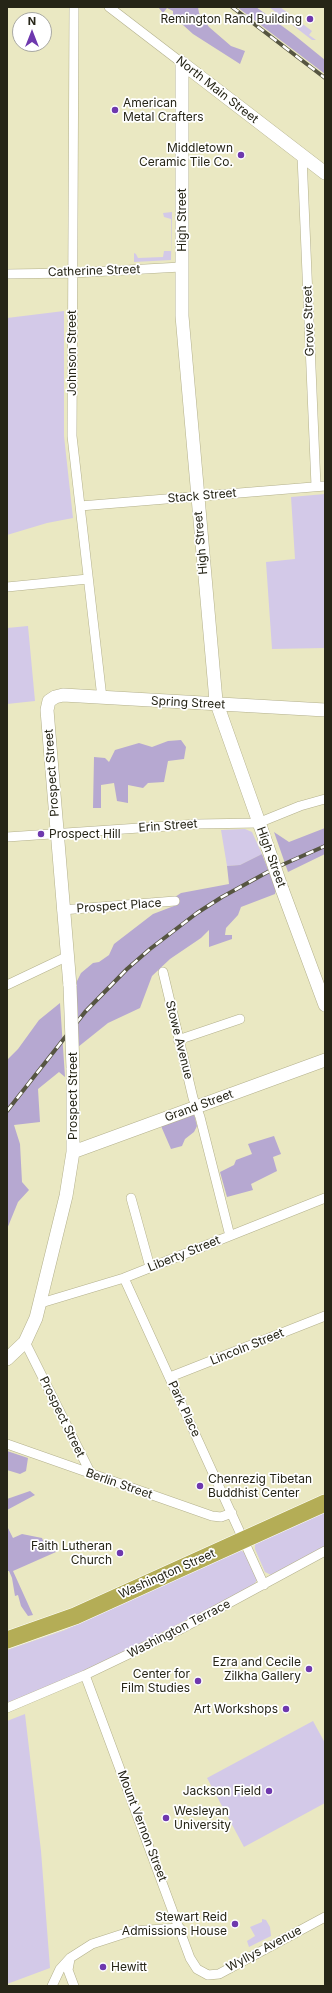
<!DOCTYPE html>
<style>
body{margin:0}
#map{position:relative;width:332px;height:1993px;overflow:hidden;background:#eae8c2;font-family:Inter,sans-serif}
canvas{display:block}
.frame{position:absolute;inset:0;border:8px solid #262517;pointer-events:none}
.north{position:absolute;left:12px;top:12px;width:40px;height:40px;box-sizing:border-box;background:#fff;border:1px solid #a8a8a2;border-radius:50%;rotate:0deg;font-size:11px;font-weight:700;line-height:16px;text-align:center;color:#262517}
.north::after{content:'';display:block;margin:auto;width:14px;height:18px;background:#6e38ae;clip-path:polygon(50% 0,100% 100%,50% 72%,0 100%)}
</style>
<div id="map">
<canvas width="332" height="1993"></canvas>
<div class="frame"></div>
<div class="north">N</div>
</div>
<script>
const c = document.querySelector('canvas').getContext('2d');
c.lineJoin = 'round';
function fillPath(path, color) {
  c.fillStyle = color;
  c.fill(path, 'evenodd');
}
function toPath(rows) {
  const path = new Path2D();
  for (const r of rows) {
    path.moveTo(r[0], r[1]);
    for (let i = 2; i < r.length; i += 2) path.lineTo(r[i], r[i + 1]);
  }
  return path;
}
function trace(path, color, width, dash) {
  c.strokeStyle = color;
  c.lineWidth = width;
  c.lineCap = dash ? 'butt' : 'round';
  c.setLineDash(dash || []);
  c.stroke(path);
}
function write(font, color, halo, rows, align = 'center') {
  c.font = font + ' Inter,sans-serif';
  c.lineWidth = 3.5;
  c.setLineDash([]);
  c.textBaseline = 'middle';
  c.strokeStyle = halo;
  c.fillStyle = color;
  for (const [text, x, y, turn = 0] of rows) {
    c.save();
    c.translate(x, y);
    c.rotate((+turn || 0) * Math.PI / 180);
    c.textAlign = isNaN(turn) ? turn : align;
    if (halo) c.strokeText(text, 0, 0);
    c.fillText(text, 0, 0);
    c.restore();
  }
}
const green = toPath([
 [269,7,280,7,312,31,309,35,316,40,312,40],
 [172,212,171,260,134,262,134,253,136,254,138,258,163,257,164,251,171,251,171,219,164,217,163,213],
 [64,311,64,436,73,518,47,523,7,535,7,318],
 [325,494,325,648,272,649,266,562,295,559,291,497],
 [28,626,35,701,7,704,7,628],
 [245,829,252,832,262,854,240,865,227,866,221,830],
 [325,1511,325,1546,271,1575,265,1572,255,1549,255,1542],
 [240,1550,245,1553,257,1580,253,1586,84,1672,7,1703,7,1650,65,1630,196,1568],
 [25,1714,41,1851,50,1968,7,1984,7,1721],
 [313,1721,325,1743,325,1803,244,1847,207,1778],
 [262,1919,266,1920,270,1927,271,1936,249,1947,247,1941,255,1936,250,1927,262,1922]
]);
const forest = toPath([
 [158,7,198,7,199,13,209,27,231,46,245,51,240,64,193,34,173,16,173,11,167,8,163,13],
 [237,7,256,7,293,34,325,60,325,74],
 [181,740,186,747,184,759,168,761,164,782,148,783,143,788,128,785,128,803,117,801,114,783,101,785,101,808,93,808,94,757,105,758,109,762,115,750,139,743,152,747,168,741],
 [325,828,325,854,288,872,274,832,289,842],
 [262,854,276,890,275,894,241,907,238,915,226,928,225,935,232,935,232,939,209,947,209,930,201,938,170,959,152,976,140,1008,108,1023,78,1047,75,985,81,973,93,963,99,962,109,955,114,944,153,914,174,906,175,897,181,893,229,884,227,866,240,865],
 [60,1003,65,1077,59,1072,38,1089,40,1122,14,1125,20,1144,22,1182,29,1190,18,1202,7,1229,7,1060,18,1049,39,1020],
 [194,1114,197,1126,194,1132,185,1139,182,1146,171,1149,161,1126],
 [274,1136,281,1154,273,1157,277,1171,251,1184,253,1190,227,1197,220,1172,234,1165,236,1160,252,1154,248,1144],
 [7,1451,28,1458,26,1471,20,1474,7,1470],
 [30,1491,35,1495,7,1510,7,1499],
 [7,1526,13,1538,22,1534,42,1538,46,1547,53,1544,56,1552,13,1571,33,1615,28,1616,21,1606,18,1595,15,1596,12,1578,9,1571,7,1571]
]);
const street = toPath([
 [74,7,72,436,102,698],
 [109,7,182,63],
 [302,156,316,486],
 [7,274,73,273,181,267],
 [80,506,325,486],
 [7,587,88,579],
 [7,837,198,824,258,823,300,806,325,799],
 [62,910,175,901],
 [163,972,193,1098,200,1117,230,1236],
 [7,985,66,957],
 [178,1040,240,1019],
 [131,1198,150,1267],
 [124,1278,264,1585],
 [41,1303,124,1278,325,1198],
 [25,1342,91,1474],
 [170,1377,325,1316],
 [7,1444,212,1516,221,1517,232,1513],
 [85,1675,190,1958,197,1969,208,1975,219,1974,325,1917],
 [7,1708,85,1675,179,1630,325,1551],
 [70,1959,68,1970,74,1986],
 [52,1986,60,1969,70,1958,92,1944,132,1931,180,1928]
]);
const secondary = toPath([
 [182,63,182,316,216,701,268,848],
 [182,63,325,173],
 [282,889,325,1005],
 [70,986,47,710,49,701,55,697,63,695,325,710],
 [73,1152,325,1060],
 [7,1359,25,1342,36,1318,66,1196,73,1152,73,1068]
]);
const highway = toPath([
 [7,1640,75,1616,325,1503]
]);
const rail = toPath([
 [232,7,325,78],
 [7,1111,85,1012,127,969,150,949,197,913,222,897,275,868,325,846]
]);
const secondaryBridge = toPath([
 [268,848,282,889],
 [70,986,73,1068]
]);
const markers = [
 [310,19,4,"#6e38ae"],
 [115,110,4,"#6e38ae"],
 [241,155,4,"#6e38ae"],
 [41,834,4,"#6e38ae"],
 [200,1486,4,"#6e38ae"],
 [120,1553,4,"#6e38ae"],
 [309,1669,4,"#6e38ae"],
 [198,1681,4,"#6e38ae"],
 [286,1709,4,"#6e38ae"],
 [269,1791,4,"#6e38ae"],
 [166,1818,4,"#6e38ae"],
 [235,1924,4,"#6e38ae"],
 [103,1967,4,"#6e38ae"]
];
const poiNames = [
 ["Remington Rand Building",302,19],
 ["American",123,103,"left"],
 ["Metal Crafters",123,117,"left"],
 ["Middletown",233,148],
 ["Ceramic Tile Co.",233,162],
 ["Prospect Hill",49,834,"left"],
 ["Chenrezig Tibetan",208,1479,"left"],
 ["Buddhist Center",208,1493,"left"],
 ["Faith Lutheran",112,1546],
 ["Church",112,1560],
 ["Ezra and Cecile",301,1662],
 ["Zilkha Gallery",301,1676],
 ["Center for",190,1674],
 ["Film Studies",190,1688],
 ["Art Workshops",278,1709],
 ["Jackson Field",261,1791],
 ["Wesleyan",174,1811,"left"],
 ["University",174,1825,"left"],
 ["Stewart Reid",227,1917],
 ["Admissions House",227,1931],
 ["Hewitt",111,1967,"left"]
];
const streetNames = [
 ["North Main Street",217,90,38],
 ["High Street",182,220,-90],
 ["Catherine Street",94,271,-2],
 ["Grove Street",309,321,-92],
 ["Johnson Street",72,353,-90],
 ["Stack Street",202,496,-5],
 ["High Street",201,543,-95],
 ["Spring Street",188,703,3],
 ["Prospect Street",52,773,-94],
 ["Erin Street",168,826,-4],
 ["High Street",271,857,70],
 ["Prospect Place",119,906,-4],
 ["Stowe Avenue",179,1040,76],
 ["Prospect Street",73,1096,-90],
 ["Grand Street",199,1106,-20],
 ["Liberty Street",184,1254,-22],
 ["Lincoln Street",247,1347,-22],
 ["Park Place",184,1409,65],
 ["Prospect Street",62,1417,64],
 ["Berlin Street",119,1484,19],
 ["Washington Street",167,1574,-24],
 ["Washington Terrace",179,1629,-27],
 ["Mount Vernon Street",142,1826,69],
 ["Wyllys Avenue",264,1949,-28]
];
fillPath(green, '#d3c9e8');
fillPath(forest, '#b6a8d1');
trace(street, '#b3b08c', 10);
trace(secondary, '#b3b08c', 14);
trace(highway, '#fff', 18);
trace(street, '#fff', 9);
trace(secondary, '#fff', 13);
trace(highway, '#b4ad56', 17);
trace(rail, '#565541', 4);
trace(rail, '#fff', 2.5, [8]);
trace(secondaryBridge, '#b3b08c', 14, []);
trace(secondaryBridge, '#fff', 13);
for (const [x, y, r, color] of markers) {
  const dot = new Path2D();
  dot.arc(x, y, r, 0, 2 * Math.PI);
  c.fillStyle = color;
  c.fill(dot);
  trace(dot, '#fff', 1.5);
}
write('12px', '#262517', '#fff', poiNames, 'right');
write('12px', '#262517', '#fff', streetNames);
</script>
